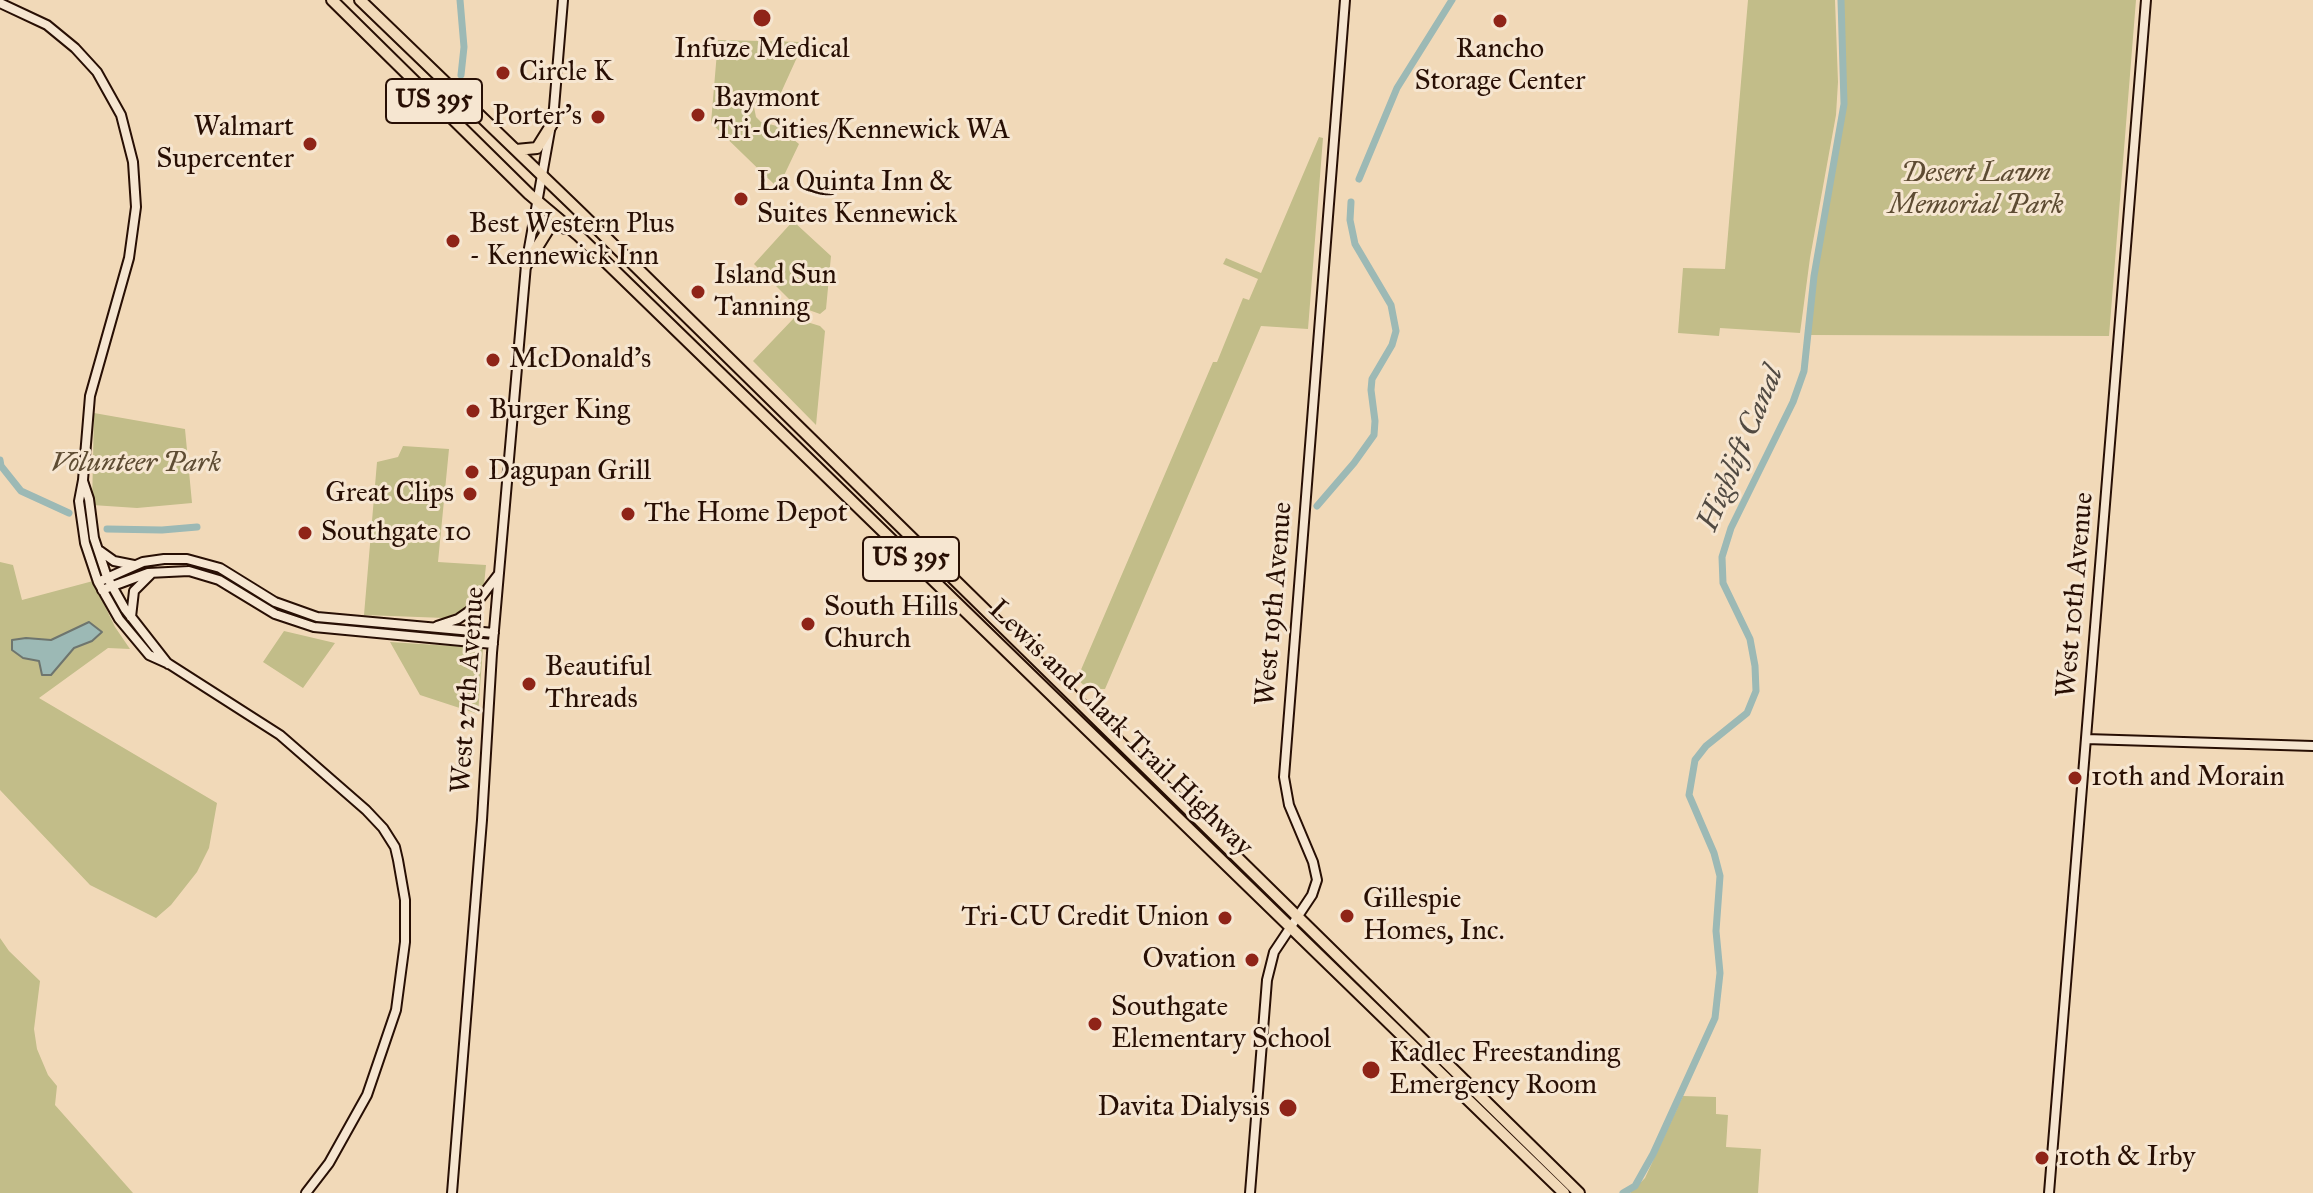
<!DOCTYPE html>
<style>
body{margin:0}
canvas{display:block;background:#f1d9b8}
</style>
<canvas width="2313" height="1193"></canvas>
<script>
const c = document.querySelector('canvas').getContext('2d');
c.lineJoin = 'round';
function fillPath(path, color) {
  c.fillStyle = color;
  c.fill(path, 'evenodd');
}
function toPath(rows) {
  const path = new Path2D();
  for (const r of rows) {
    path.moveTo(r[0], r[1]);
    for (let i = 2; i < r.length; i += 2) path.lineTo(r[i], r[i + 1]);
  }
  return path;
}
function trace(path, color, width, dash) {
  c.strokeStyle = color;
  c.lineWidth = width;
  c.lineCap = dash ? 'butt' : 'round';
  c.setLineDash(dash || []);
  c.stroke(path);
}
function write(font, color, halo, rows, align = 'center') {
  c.font = font + ' "IM FELL Great Primer",serif';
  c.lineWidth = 6;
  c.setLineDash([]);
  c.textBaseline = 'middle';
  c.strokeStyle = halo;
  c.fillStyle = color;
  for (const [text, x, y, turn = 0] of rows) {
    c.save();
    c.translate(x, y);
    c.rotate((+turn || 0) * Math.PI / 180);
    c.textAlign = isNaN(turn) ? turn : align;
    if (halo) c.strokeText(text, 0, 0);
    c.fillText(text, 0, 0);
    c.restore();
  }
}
const green = toPath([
 [1748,0,1835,0,1838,82,1836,115,1810,258,1800,333,1720,328,1719,336,1678,333,1683,268,1725,269],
 [1841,0,2136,0,2109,336,1808,335,1843,101],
 [718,40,804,42,779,97,773,94,766,95,759,99,754,107,756,117,761,122,777,126,799,144,778,188,711,123],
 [1319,137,1323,138,1308,329,1261,326,1105,689,1088,689,1077,679,1213,362,1217,362,1243,298,1249,300,1258,279,1223,264,1226,258,1261,273],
 [793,221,831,256,826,309,820,314,795,305,754,264],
 [794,318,820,326,825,331,816,425,753,361],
 [94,413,185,429,192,503,137,508,92,505],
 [403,446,449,449,438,562,486,565,484,585,474,600,463,610,445,618,364,615,377,462,398,457],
 [0,562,13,565,22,600,93,581,115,627,130,649,108,648,39,698,217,803,209,848,197,872,171,905,156,918,90,885,0,790],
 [284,631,335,643,303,688,263,662],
 [390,642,483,648,478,714,420,695],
 [0,938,9,951,40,981,34,1029,37,1049,48,1075,57,1086,55,1105,133,1193,0,1193],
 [1683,1096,1716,1097,1716,1114,1728,1115,1726,1147,1761,1149,1758,1193,1630,1193,1645,1178]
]);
const water = toPath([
 [89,622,102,632,92,641,74,648,51,675,42,675,39,661,23,658,12,650,12,640,26,638,51,640,89,622]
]);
const canal = toPath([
 [460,0,464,47,461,75],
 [1359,179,1397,88,1452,0],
 [0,460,1,466,21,491,69,513],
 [1317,506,1354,463,1374,435,1375,421,1371,390,1372,379,1392,345,1396,331,1391,305,1355,244,1350,220,1351,202],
 [107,529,162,530,197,527],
 [1623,1193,1635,1186,1653,1154,1715,1018,1720,973,1716,931,1720,876,1714,853,1689,795,1695,760,1706,746,1747,713,1756,691,1755,666,1750,639,1723,583,1722,557,1731,528,1793,402,1804,371,1814,276,1844,104,1841,0]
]);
const secondary = toPath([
 [0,3,47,25,75,48,97,72,121,115,133,162,136,207,129,258,90,396,83,480,79,501,85,543,98,582,119,619,149,655,169,664,280,735,366,810,383,828,395,847,398,860,405,900,405,942,396,1010,367,1095,329,1163,306,1193],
 [83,481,89,499,94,538,107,577,125,609,168,664],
 [100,551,114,561,134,565],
 [98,582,143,562,164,559,187,559,220,568,275,602,317,617,494,633],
 [102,590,148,573,189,571,219,580,275,614,314,627,493,644],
 [131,617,134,591,151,574],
 [437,626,458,619,471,610,498,575],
 [2086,739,2313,746],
 [452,1193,482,820,492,653,526,265,554,108,563,0],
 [1250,1193,1267,980,1274,952,1312,895,1317,880,1313,862,1289,805,1284,777,1345,0],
 [2049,1193,2146,0]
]);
const highway = toPath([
 [332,0,529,194,579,236,1564,1193],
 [360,0,581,213,1579,1193],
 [516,150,537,148,552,124],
 [526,265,549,228,557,224,565,228]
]);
const markers = [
 [762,18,10,"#8f2418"],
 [1500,21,8,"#8f2418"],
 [503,73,8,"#8f2418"],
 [698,115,8,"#8f2418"],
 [598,117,8,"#8f2418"],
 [310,144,8,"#8f2418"],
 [741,199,8,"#8f2418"],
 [453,241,8,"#8f2418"],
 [698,292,8,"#8f2418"],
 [493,360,8,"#8f2418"],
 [473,411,8,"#8f2418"],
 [472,472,8,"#8f2418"],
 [470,494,8,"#8f2418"],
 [628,514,8,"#8f2418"],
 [305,533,8,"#8f2418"],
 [808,624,8,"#8f2418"],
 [529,684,8,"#8f2418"],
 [2075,778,8,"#8f2418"],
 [1347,916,8,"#8f2418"],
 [1225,918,8,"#8f2418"],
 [1252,960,8,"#8f2418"],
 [1095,1024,8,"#8f2418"],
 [1371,1070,10,"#8f2418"],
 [1288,1108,10,"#8f2418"],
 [2042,1158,8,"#8f2418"]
];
const shields = [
 [434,101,96],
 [911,559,96]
];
const shieldNames = [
 ["US 395",434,101],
 ["US 395",911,559]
];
const poiNames = [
 ["Infuze Medical",762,50,"center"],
 ["Rancho",1500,50,"center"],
 ["Storage Center",1500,82,"center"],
 ["Circle K",519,73],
 ["Baymont",714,99],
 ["Tri-Cities/Kennewick WA",714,131],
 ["Porter's",582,117,"right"],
 ["Walmart",294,128,"right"],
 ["Supercenter",294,160,"right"],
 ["La Quinta Inn &",757,183],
 ["Suites Kennewick",757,215],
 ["Best Western Plus",469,225],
 ["- Kennewick Inn",469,257],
 ["Island Sun",714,276],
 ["Tanning",714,308],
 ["McDonald's",509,360],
 ["Burger King",489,411],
 ["Dagupan Grill",488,472],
 ["Great Clips",454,494,"right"],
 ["The Home Depot",644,514],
 ["Southgate 10",321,533],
 ["South Hills",824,608],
 ["Church",824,640],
 ["Beautiful",545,668],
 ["Threads",545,700],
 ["10th and Morain",2091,778],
 ["Gillespie",1363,900],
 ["Homes, Inc.",1363,932],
 ["Tri-CU Credit Union",1209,918,"right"],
 ["Ovation",1236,960,"right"],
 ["Southgate",1111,1008],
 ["Elementary School",1111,1040],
 ["Kadlec Freestanding",1389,1054],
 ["Emergency Room",1389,1086],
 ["Davita Dialysis",1270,1108,"right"],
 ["10th & Irby",2058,1158]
];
const parkNames = [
 ["Desert Lawn",1976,174],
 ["Memorial Park",1976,206],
 ["Volunteer Park",136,464]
];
const streetNames = [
 ["West 10th Avenue",2076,595,-85],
 ["West 19th Avenue",1275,604,-85],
 ["West 27th Avenue",469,690,-86],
 ["Lewis and Clark Trail Highway",1120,729,44]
];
const waterNames = [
 ["Highlift Canal",1742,449,-67]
];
fillPath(green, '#c2bd89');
fillPath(water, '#9cb9b5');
trace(water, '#6e756e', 2);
trace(canal, '#9cb9b5', 7);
trace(secondary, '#280f04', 12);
trace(highway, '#280f04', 14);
trace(secondary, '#f6e6d1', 8);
trace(highway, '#f1d9b8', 10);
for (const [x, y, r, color] of markers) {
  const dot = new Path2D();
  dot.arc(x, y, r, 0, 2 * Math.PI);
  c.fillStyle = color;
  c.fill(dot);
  trace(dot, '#f6e6d1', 3);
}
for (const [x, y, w] of shields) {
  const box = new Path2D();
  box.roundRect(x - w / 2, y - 22, w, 44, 6);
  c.fillStyle = '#f6e6d1';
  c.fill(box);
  trace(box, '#280f04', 2);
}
write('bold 26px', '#280f04', null, shieldNames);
write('28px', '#280f04', '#f6e6d1', poiNames, 'left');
write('italic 28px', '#5e4c33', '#f6e6d1', parkNames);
write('28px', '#280f04', '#f6e6d1', streetNames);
write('italic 30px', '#514a42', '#f6e6d1', waterNames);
</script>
